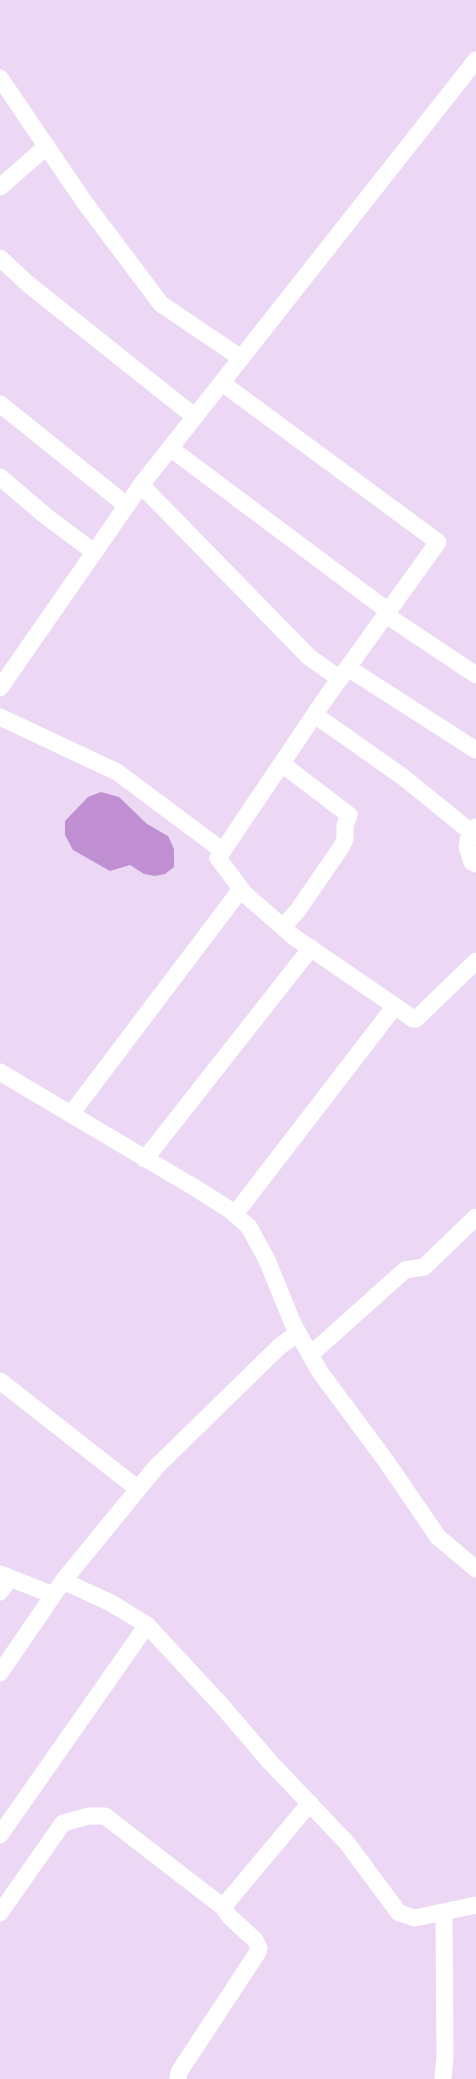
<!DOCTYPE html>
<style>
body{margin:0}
canvas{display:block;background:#ecd8f4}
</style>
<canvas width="476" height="2079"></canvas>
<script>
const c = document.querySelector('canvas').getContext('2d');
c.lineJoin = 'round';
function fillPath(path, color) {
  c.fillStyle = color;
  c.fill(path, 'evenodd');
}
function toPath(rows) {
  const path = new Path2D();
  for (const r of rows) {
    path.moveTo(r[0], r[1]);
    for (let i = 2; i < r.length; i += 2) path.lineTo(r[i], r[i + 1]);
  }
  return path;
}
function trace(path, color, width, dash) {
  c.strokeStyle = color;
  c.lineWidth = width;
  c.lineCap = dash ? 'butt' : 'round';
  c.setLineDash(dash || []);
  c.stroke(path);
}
const water = toPath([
 [101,792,119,797,147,824,168,836,174,849,174,867,165,874,155,876,144,874,130,865,110,871,73,850,65,835,65,821,88,797]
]);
const minor = toPath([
 [0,78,85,203,161,304,241,358],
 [0,187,47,146],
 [0,258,28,284,195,417],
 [222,383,438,542,323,702,218,858,245,894,294,937,395,1006],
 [0,404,126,505],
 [170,448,388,611],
 [0,477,47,517,94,552],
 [141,485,309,657,340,679],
 [386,615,476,675],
 [348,668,476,750],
 [0,688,141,485,476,60],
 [315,715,403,777,472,833],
 [0,717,117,772,223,851],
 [282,764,349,815,345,826,345,839,342,846,298,910,283,927],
 [476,827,468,840,467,847,472,862,476,864],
 [0,1072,197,1189,230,1210,249,1227,267,1260,293,1324,320,1372,386,1461,438,1537,476,1569],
 [71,1114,241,889],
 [145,1159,311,948],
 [235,1214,395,1006,413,1019,416,1019,476,961],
 [310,1355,405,1270,424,1267,476,1217],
 [0,1381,138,1489],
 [0,1574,53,1595],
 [63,1581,111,1603,147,1625,222,1706,270,1762,347,1843,399,1913,415,1918,476,1905],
 [0,1592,10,1578],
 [0,1673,63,1581,157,1466,280,1346,298,1333],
 [0,1835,147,1625],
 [223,1907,310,1803],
 [0,1913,63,1823,89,1816,105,1816,223,1907,230,1917,255,1940,259,1948,258,1952,179,2072,178,2079],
 [443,2079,445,2056,444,1912]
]);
fillPath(water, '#bf8fd2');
trace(minor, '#fff', 17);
</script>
